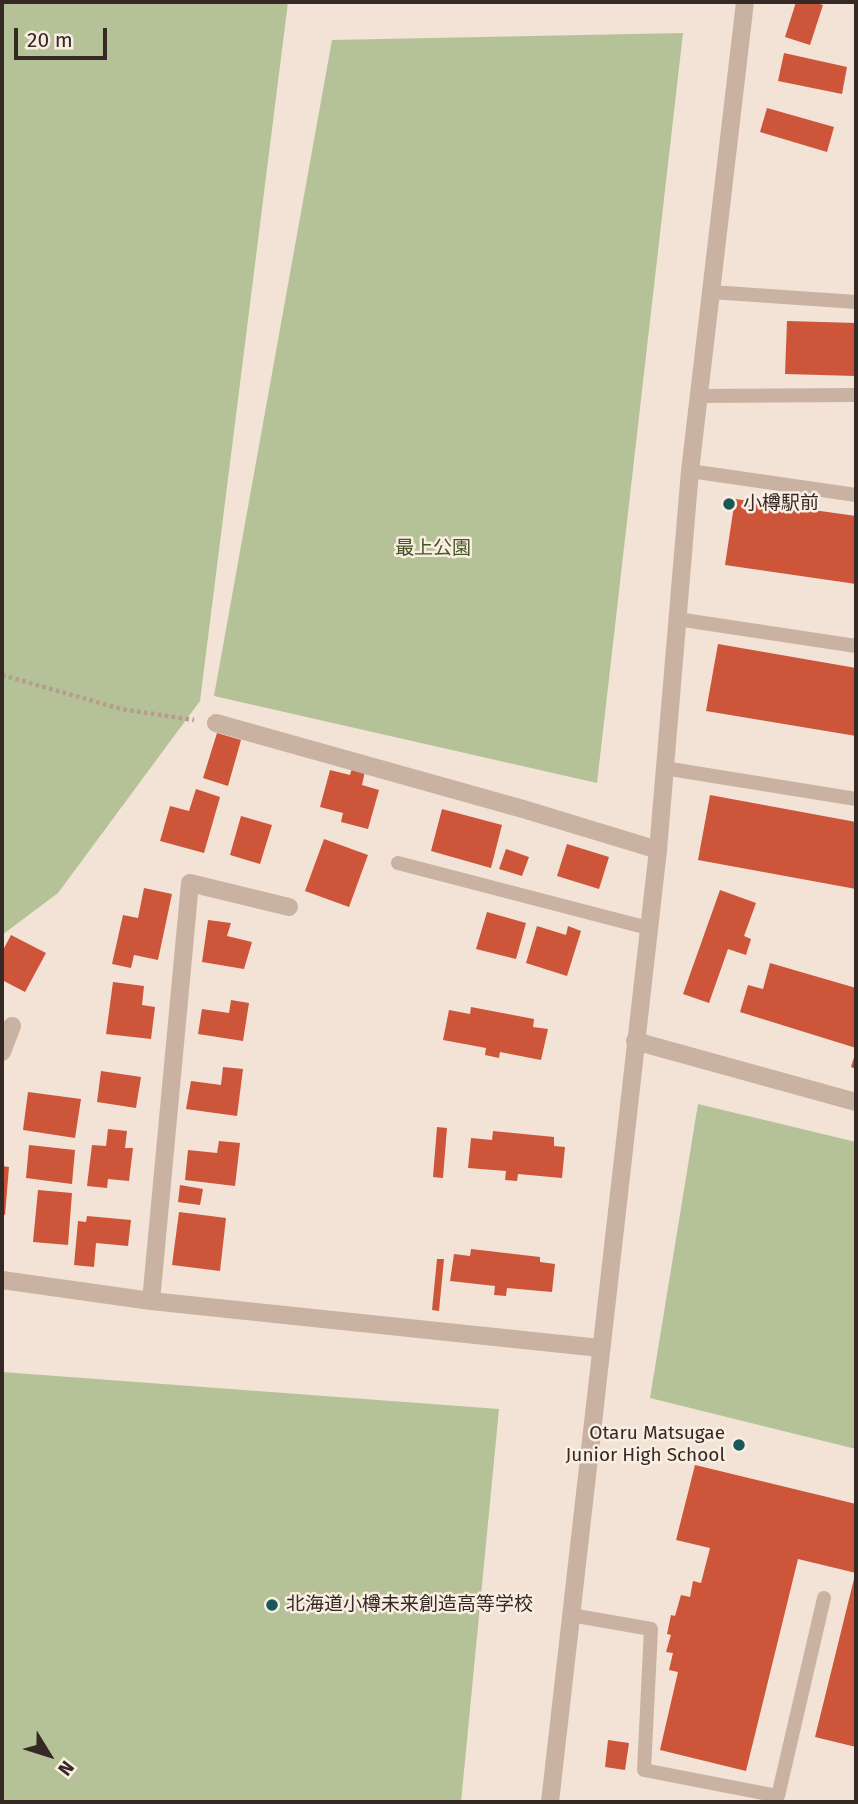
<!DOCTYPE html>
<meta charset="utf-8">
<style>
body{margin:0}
#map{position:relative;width:858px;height:1804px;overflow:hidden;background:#f2e3d6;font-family:"Fira Sans",sans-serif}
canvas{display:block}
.frame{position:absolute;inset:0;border:4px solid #342925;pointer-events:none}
.north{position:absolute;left:14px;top:1720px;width:70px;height:70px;-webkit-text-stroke:5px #faeee2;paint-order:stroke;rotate:128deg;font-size:19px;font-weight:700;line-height:28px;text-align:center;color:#342925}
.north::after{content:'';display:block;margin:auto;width:24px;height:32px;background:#342925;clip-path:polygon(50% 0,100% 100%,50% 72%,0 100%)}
.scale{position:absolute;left:14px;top:28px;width:93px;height:32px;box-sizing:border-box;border:4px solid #342925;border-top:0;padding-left:9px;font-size:21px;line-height:24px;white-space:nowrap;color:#342925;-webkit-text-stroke:5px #faeee2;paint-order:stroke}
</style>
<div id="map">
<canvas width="858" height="1804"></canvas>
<div class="frame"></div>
<div class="north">N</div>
<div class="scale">20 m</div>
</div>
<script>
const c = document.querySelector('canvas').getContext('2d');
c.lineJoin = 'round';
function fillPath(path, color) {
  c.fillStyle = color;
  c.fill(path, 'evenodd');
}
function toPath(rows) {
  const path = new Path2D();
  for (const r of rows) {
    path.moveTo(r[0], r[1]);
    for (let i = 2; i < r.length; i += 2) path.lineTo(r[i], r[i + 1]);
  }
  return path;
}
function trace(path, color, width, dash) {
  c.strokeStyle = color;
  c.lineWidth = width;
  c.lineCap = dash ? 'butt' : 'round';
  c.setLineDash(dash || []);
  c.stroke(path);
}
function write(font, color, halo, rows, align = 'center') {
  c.font = font + ' "Fira Sans","Noto Sans JP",sans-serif';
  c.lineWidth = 5;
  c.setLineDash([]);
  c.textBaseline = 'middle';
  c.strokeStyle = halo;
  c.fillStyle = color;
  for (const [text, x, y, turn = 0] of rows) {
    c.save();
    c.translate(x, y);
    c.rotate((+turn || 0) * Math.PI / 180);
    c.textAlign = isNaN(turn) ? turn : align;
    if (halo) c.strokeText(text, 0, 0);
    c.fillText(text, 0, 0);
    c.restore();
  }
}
const green = toPath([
 [2,2,288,2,200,701,58,893,2,935],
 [683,33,597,783,214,696,332,40],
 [698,1104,856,1142,856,1449,650,1398],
 [2,1372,499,1409,461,1802,2,1802]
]);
const building = toPath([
 [796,2,813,2,823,5,810,45,785,37],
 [784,53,847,67,842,94,778,81],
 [767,108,834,127,827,152,760,132],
 [787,321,856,323,856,376,785,374],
 [735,499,856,516,856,584,725,565],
 [718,644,856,668,856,736,706,711],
 [217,733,241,740,228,786,203,778],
 [352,768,365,771,362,785,379,790,368,829,341,822,343,813,320,807,330,770,350,775],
 [196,789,220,797,204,853,160,841,170,806,189,811],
 [710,795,856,822,856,889,698,860],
 [442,809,502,825,491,868,431,851],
 [241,816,272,825,260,864,230,855],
 [324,839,368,855,349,907,305,891],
 [567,844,609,857,599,889,557,876],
 [506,849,529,857,522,876,499,869],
 [144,888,172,894,158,960,134,955,131,968,112,964,123,915,138,918],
 [720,890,756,903,744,936,751,939,746,955,728,949,709,1003,683,994],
 [487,912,526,923,516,959,476,949],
 [208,920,231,923,227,936,252,942,244,969,202,962],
 [537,926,566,935,568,926,581,931,567,976,526,963],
 [11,935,46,953,25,992,2,980,2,952],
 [770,963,856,988,856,1048,740,1012,748,985,763,989],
 [113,982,144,986,142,1005,155,1007,151,1039,106,1034],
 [231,1000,249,1003,243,1041,198,1034,202,1009,229,1013],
 [471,1007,534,1019,533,1027,548,1029,541,1060,500,1052,499,1058,485,1055,486,1048,443,1040,449,1010,470,1014],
 [856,1051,856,1069,851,1067],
 [223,1067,243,1069,237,1116,186,1109,191,1081,221,1085],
 [101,1071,141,1077,136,1108,97,1102],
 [28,1092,81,1099,75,1138,23,1130],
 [437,1127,447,1128,443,1178,433,1177],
 [108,1129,127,1131,125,1148,133,1148,129,1181,108,1179,107,1188,87,1186,92,1145,106,1146],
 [493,1131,554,1137,554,1146,565,1147,562,1178,518,1174,517,1181,505,1180,506,1171,468,1168,471,1138,492,1140],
 [219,1141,240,1143,235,1186,185,1180,188,1150,217,1153],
 [29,1145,75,1150,72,1184,26,1178],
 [2,1166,9,1167,5,1215,2,1214],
 [180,1185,203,1189,200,1205,178,1202],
 [38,1190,72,1193,68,1245,33,1242],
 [179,1212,226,1218,220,1271,172,1265],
 [87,1216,131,1220,128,1246,96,1243,94,1267,74,1265,78,1221,86,1222],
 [471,1249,540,1257,540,1262,555,1264,552,1292,507,1288,506,1296,494,1295,495,1286,450,1281,454,1254,470,1256],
 [437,1259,444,1259,439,1311,432,1310],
 [695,1465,856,1504,856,1573,798,1559,746,1771,660,1750,678,1672,669,1670,673,1653,666,1652,671,1635,667,1634,671,1615,675,1616,681,1595,690,1597,693,1581,701,1583,710,1548,676,1540],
 [855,1575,856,1575,856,1747,815,1737],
 [608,1740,629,1743,625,1770,605,1767]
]);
const path = toPath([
 [2,675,121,709,194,720]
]);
const service = toPath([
 [711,292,856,302],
 [699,396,856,395],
 [690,471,856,495],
 [677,619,856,646],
 [664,768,856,799],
 [398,863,648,928],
 [571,1615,651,1629,644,1770,778,1796,824,1598]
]);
const minor = toPath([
 [216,723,523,809,658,850],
 [2,1052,12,1026],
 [2,1280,151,1301,600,1348],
 [151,1301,190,883,289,907]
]);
const tertiary = toPath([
 [635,1041,856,1102],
 [550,1802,658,850,690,471,745,2]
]);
const markers = [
 [729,504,7,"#195758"],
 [739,1445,7,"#195758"],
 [272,1605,7,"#195758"]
];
const poiNames = [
 ["小樽駅前",743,504],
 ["Otaru Matsugae",725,1434,"right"],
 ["Junior High School",725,1456,"right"],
 ["北海道小樽未来創造高等学校",286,1605]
];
const parkNames = [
 ["最上公園",433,549]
];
fillPath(green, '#b5c196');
fillPath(building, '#cd553a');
trace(path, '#b69c8c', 4.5, [3.5, 3.5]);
trace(service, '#cab2a2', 14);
trace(minor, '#cab2a2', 18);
trace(tertiary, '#cab2a2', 18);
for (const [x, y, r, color] of markers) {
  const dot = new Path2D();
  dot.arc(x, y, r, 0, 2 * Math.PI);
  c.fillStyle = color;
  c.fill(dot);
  trace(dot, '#faeee2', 2.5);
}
write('19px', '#342925', '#faeee2', poiNames, 'left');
write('19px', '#465427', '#faeee2', parkNames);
</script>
